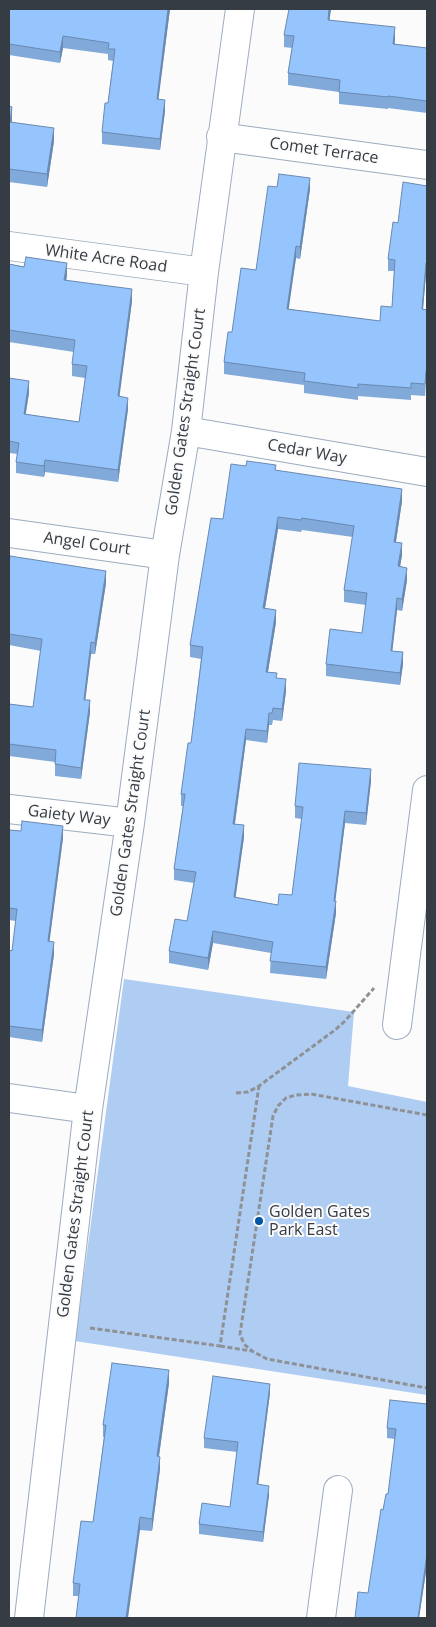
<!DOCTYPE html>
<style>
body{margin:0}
#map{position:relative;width:436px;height:1627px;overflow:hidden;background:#fbfbfb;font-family:"Open Sans",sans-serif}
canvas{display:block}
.frame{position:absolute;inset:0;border:10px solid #353c44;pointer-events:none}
</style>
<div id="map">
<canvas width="436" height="1627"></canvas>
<div class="frame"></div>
</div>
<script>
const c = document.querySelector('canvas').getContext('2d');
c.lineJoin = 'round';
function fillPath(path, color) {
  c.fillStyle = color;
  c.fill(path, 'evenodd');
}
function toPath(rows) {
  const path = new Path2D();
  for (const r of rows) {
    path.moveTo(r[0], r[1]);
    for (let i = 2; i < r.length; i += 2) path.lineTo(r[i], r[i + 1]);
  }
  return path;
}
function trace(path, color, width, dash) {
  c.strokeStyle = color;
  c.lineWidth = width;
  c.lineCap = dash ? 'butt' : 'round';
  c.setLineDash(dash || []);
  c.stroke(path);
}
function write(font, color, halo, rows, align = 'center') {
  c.font = font + ' "Open Sans",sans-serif';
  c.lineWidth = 4;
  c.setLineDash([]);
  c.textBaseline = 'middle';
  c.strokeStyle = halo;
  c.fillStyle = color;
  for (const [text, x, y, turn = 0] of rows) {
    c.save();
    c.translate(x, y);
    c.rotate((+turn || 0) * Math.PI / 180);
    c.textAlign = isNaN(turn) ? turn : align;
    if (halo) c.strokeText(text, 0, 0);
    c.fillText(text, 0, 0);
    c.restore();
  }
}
const green = toPath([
 [124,979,354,1012,348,1086,427,1102,427,1395,75,1341]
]);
const path = toPath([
 [236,1093,248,1092,259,1086,335,1030,345,1021,374,988],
 [427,1115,311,1094,296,1095,286,1098,278,1106,273,1116,240,1334,244,1344,252,1351,267,1359,427,1388],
 [90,1328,220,1346,259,1086],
 [220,1346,251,1351]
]);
const street = toPath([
 [221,137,427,165],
 [9,246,204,272],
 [186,431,427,472],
 [9,533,165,555],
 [9,809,130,823],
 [397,1025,427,790],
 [9,1098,88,1109],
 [29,1618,88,1109,130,823,165,555,186,431,204,272,240,9],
 [321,1618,338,1490]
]);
const wall = toPath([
 [9,9,170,9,158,99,165,111,160,150,102,144,102,132,108,103,113,61,108,60,108,54,63,48,60,63,9,55],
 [331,9,329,20,395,39,395,44,427,48,427,113,388,108,388,109,339,104,339,92,288,85,288,73,292,48,284,47,284,35],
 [9,106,12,120,12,123,54,141,47,187,9,182],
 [427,186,427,275,426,274,423,309,427,310,427,382,426,382,425,396,411,395,411,400,358,396,358,400,304,393,304,385,224,374,224,362,232,332,256,270,277,187,310,189,300,259,296,258,288,309,380,321,392,307,394,271,388,271,388,259,398,223],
 [9,264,67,275,66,281,132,301,119,396,128,409,118,482,45,472,44,477,16,473,16,462,18,454,9,453,9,378,29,393,25,414,79,422,85,378,72,376,72,364,74,352,9,342],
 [276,470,402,501,396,542,402,555,400,567,407,580,402,611,397,610,392,651,403,664,400,685,326,676,326,664,362,633,366,605,344,602,344,590,353,537,302,530,301,532,278,529,265,608,276,622,268,672,277,678,286,691,282,721,273,720,272,725,269,725,267,743,246,740,235,824,244,837,235,897,278,905,292,895,302,819,295,818,295,806,371,781,366,825,345,823,335,901,336,913,326,979,270,973,271,953,213,943,208,970,169,963,169,951,187,921,194,883,174,880,174,869,183,806,181,806,181,794,191,743,201,659,190,657,190,645,223,519],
 [9,563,106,583,95,654,91,654,85,700,90,712,81,779,55,776,55,762,9,756,9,704,33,707,41,651,9,645],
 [9,830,63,838,49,942,54,954,42,1042,9,1037,9,950,12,951,16,921,9,920],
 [169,1383,159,1457,160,1469,152,1531,140,1530,78,1596,73,1596,73,1583,93,1522,104,1437,103,1437,103,1425],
 [270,1393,258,1484,269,1495,263,1542,199,1534,199,1524,230,1507,237,1452,204,1448,204,1438],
 [427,1404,427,1565,419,1618,355,1618,368,1593,383,1510,388,1494,395,1439,387,1438,387,1428]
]);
const shadedWall = toPath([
 [168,9,170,9,157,111,157,99],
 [329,9,331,9,328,32,328,20],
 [395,27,395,39,393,56,393,44],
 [63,36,63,48,60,63,60,52],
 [165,100,165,111,160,150,160,139],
 [12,107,12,120,10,136,10,122],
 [54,128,54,141,47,187,47,174],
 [310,178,310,189,300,259,300,247],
 [296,246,296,258,287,321,287,309],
 [67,263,67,275,64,292,64,280],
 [426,263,426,274,422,321,422,309],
 [132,289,132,301,118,408,118,396],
 [29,381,29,393,24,426,24,414],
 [128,398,128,409,118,482,118,470],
 [45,460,45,472,44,477,44,466],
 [402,489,402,501,394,554,394,542],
 [278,517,278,529,263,620,263,608],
 [402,543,402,555,398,578,398,566],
 [407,568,407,580,402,611,402,599],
 [106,571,106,583,95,654,95,643],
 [397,598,397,610,391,663,391,651],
 [276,610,276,622,266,683,266,672],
 [91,642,91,654,84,711,84,700],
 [403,652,403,664,400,685,400,673],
 [286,679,286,691,282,721,282,709],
 [90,700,90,712,81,779,81,768],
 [269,713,269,725,267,743,267,731],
 [246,729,246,740,233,836,233,824],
 [371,769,371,781,366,825,366,813],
 [345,811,345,823,334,912,334,901],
 [244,825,244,837,234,909,234,897],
 [63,826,63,838,48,953,48,941],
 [336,901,336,913,326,979,326,967],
 [213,931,213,943,208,970,208,958],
 [54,942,54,954,42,1042,42,1030],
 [169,1370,169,1383,157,1469,157,1456],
 [270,1384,270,1393,257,1494,257,1484],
 [160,1457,160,1469,152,1531,152,1519],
 [269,1486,269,1495,263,1542,263,1532],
 [140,1517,140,1530,128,1618,126,1618],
 [427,1554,427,1565,419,1618,418,1618]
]);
const building = toPath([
 [9,9,168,9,157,99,165,100,160,139,102,132,105,103,108,103,115,49,108,49,109,43,63,36,60,52,9,44,9,9],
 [289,9,329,9,328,20,395,27,393,44,427,48,427,101,388,96,388,97,339,92,340,80,288,73,294,36,284,35,289,9],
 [9,106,12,107,10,122,54,128,47,174,9,169,9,106],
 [279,174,310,178,300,247,296,246,287,309,380,321,381,306,392,307,395,260,388,259,393,222,398,223,403,182,427,186,427,263,426,263,422,309,427,310,427,371,426,371,425,384,411,383,411,388,358,384,358,388,304,381,305,373,224,362,228,332,232,332,241,268,256,270,268,186,277,187,279,174],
 [26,257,67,263,64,280,132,289,118,396,128,398,118,470,45,460,44,466,16,462,19,443,9,441,9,378,29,381,24,414,79,422,87,366,72,364,75,340,9,330,9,264,24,267,26,257],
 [247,461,276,465,275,470,402,489,394,542,402,543,398,566,407,568,402,599,397,598,391,651,403,652,400,673,326,664,330,629,362,633,367,593,344,590,354,526,302,518,301,520,278,517,263,608,276,610,266,672,277,673,276,678,286,679,282,709,273,708,272,713,269,713,267,731,246,729,233,824,244,825,234,897,278,905,279,894,292,895,303,807,295,806,299,763,371,769,366,813,345,811,334,901,336,901,326,967,270,961,273,942,213,931,208,958,169,951,175,919,187,921,196,872,174,869,185,794,181,794,188,743,191,743,203,647,190,645,211,518,223,519,231,464,246,466,247,461],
 [10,556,106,571,95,643,91,642,84,700,90,700,81,768,55,764,56,750,9,744,9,704,33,707,42,639,9,634,9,563,10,556],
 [22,821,63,826,48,941,54,942,42,1030,9,1026,9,950,12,951,17,909,9,908,9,830,21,831,22,821],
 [112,1363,169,1370,157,1456,160,1457,152,1519,140,1517,126,1618,76,1618,80,1584,73,1583,81,1521,93,1522,106,1425,103,1425,112,1363],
 [213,1376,270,1384,257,1484,269,1486,263,1532,199,1524,202,1503,230,1507,238,1442,204,1438,213,1376],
 [390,1400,427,1404,427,1554,418,1618,355,1618,358,1592,368,1593,381,1509,383,1510,386,1494,388,1494,396,1429,387,1428,390,1400]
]);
const markers = [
 [259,1221,5,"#0356a4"]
];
const streetNames = [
 ["Comet Terrace",324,151,8],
 ["White Acre Road",106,259,8],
 ["Golden Gates Straight Court",186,412,-82],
 ["Cedar Way",307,452,10],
 ["Angel Court",87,544,8],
 ["Golden Gates Straight Court",131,813,-82],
 ["Gaiety Way",69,816,7],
 ["Golden Gates Straight Court",76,1214,-83]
];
const poiNames = [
 ["Golden Gates",269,1212],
 ["Park East",269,1230]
];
fillPath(green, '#afcdf3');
trace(street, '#9cacbf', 30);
trace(path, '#8e9297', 3, [5, 2.5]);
trace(street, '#fff', 28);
fillPath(wall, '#81a9da');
fillPath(shadedWall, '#6989b1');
fillPath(building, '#96c4fd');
trace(building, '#6989b1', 1);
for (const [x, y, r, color] of markers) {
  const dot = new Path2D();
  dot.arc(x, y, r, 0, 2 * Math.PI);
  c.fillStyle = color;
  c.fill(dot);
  trace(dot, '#fbfbfb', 2);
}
write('16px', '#353c44', '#fbfbfb', streetNames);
write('16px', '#353c44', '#fbfbfb', poiNames, 'left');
</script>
